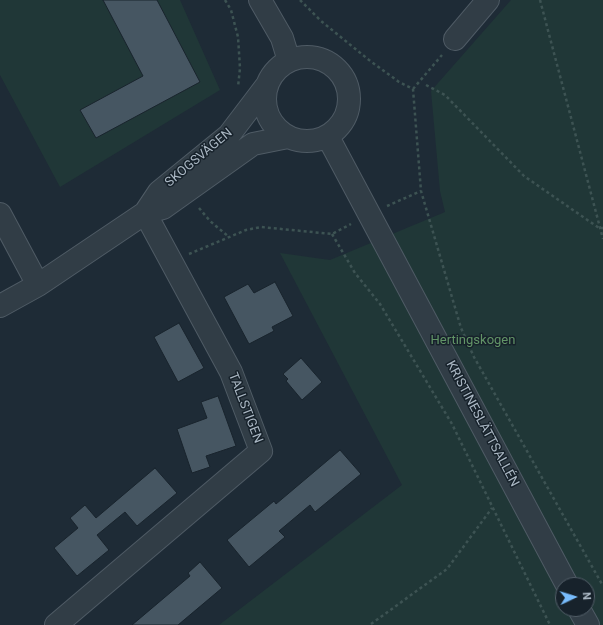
<!DOCTYPE html>
<meta charset="utf-8">
<style>
body{margin:0}
#map{position:relative;width:603px;height:625px;overflow:hidden;background:#1e2b36;font-family:Roboto,sans-serif}
canvas{display:block}
.north{position:absolute;left:555px;top:577px;width:40px;height:40px;box-sizing:border-box;background:#17222b;border:1px solid #525e68;border-radius:50%;rotate:86deg;font-size:11px;font-weight:700;line-height:16px;text-align:center;color:#abb8c4}
.north::after{content:'';display:block;margin:auto;width:14px;height:18px;background:#78bcfc;clip-path:polygon(50% 0,100% 100%,50% 72%,0 100%)}
</style>
<div id="map">
<canvas width="603" height="625"></canvas>
<div class="north">N</div>
</div>
<script>
const c = document.querySelector('canvas').getContext('2d');
c.lineJoin = 'round';
function fillPath(path, color) {
  c.fillStyle = color;
  c.fill(path, 'evenodd');
}
function toPath(rows) {
  const path = new Path2D();
  for (const r of rows) {
    if (r.length === 3) {
      path.moveTo(r[0] + r[2], r[1]);
      path.arc(r[0], r[1], r[2], 0, 2 * Math.PI);
      continue;
    }
    path.moveTo(r[0], r[1]);
    for (let i = 2; i < r.length; i += 2) path.lineTo(r[i], r[i + 1]);
  }
  return path;
}
function trace(path, color, width, dash) {
  c.strokeStyle = color;
  c.lineWidth = width;
  c.lineCap = dash ? 'butt' : 'round';
  c.setLineDash(dash || []);
  c.stroke(path);
}
function write(font, color, halo, rows, align = 'center') {
  c.font = font + ' Roboto,sans-serif';
  c.lineWidth = 3;
  c.setLineDash([]);
  c.textBaseline = 'middle';
  c.strokeStyle = halo;
  c.fillStyle = color;
  for (const [text, x, y, turn = 0] of rows) {
    c.save();
    c.translate(x, y);
    c.rotate((+turn || 0) * Math.PI / 180);
    c.textAlign = isNaN(turn) ? turn : align;
    if (halo) c.strokeText(text, 0, 0);
    c.fillText(text, 0, 0);
    c.restore();
  }
}
const green = toPath([
 [0,0,180,0,220,90,60,187,0,75],
 [511,0,603,0,603,625,219,625,402,485,280,253,330,260,445,212,440,191,431,91],
 [563,585,587,585,587,609,563,609]
]);
const building = toPath([
 [103,0,157,0,200,82,96,138,80,110,143,76,103,0],
 [275,282,293,316,272,327,274,331,249,344,224,297,248,284,254,293,275,282],
 [179,323,204,368,178,382,154,337,179,323],
 [301,358,322,382,302,400,286,381,288,379,283,374,301,358],
 [218,396,236,446,206,456,210,467,192,473,177,429,207,418,201,402,218,396],
 [340,450,361,474,315,512,310,505,279,531,285,537,249,567,227,540,274,501,276,504,340,450],
 [155,468,177,493,137,526,125,512,97,535,109,550,77,576,54,548,78,528,70,518,85,505,96,518,155,468],
 [200,562,222,588,178,625,132,625,190,576,188,573,200,562]
]);
const path = toPath([
 [225,0,231,10,238,37,240,68,238,87],
 [300,0,321,21,369,60,399,82,413,89,421,191,461,328,474,357,603,586],
 [540,0,603,239],
 [426,85,445,95,524,176,599,228,603,228],
 [413,89,442,55],
 [387,206,421,191],
 [199,208,210,221,229,237],
 [332,234,355,273,380,304,452,424,550,625],
 [189,254,246,230,261,227,332,234,351,224],
 [371,624,447,569,492,508]
]);
const minor = toPath([
 [260,0,282,38,289,61],
 [455,39,488,0],
 [307,99,42],
 [328,137,567,585],
 [145,213,159,192,229,135,267,85],
 [0,214,38,285],
 [0,306,38,285,145,213,163,208,253,144,288,137],
 [579,609,588,625],
 [56,625,261,451,231,372,145,213]
]);
const streetNames = [
 ["SKOGSVÄGEN",199,158,-40],
 ["TALLSTIGEN",245,408,69],
 ["KRISTINESLÄTTSALLÉN",482,424,62]
];
const parkNames = [
 ["Hertingskogen",473,341]
];
fillPath(green, '#203737');
fillPath(building, '#465662');
trace(building, '#19242d', 1);
trace(minor, '#4f5b65', 24);
trace(path, '#3d5353', 2.5, [3, 3]);
trace(minor, '#313d46', 22);
write('13px', '#abb8c4', '#17222b', streetNames);
write('13px', '#629467', '#17222b', parkNames);
</script>
